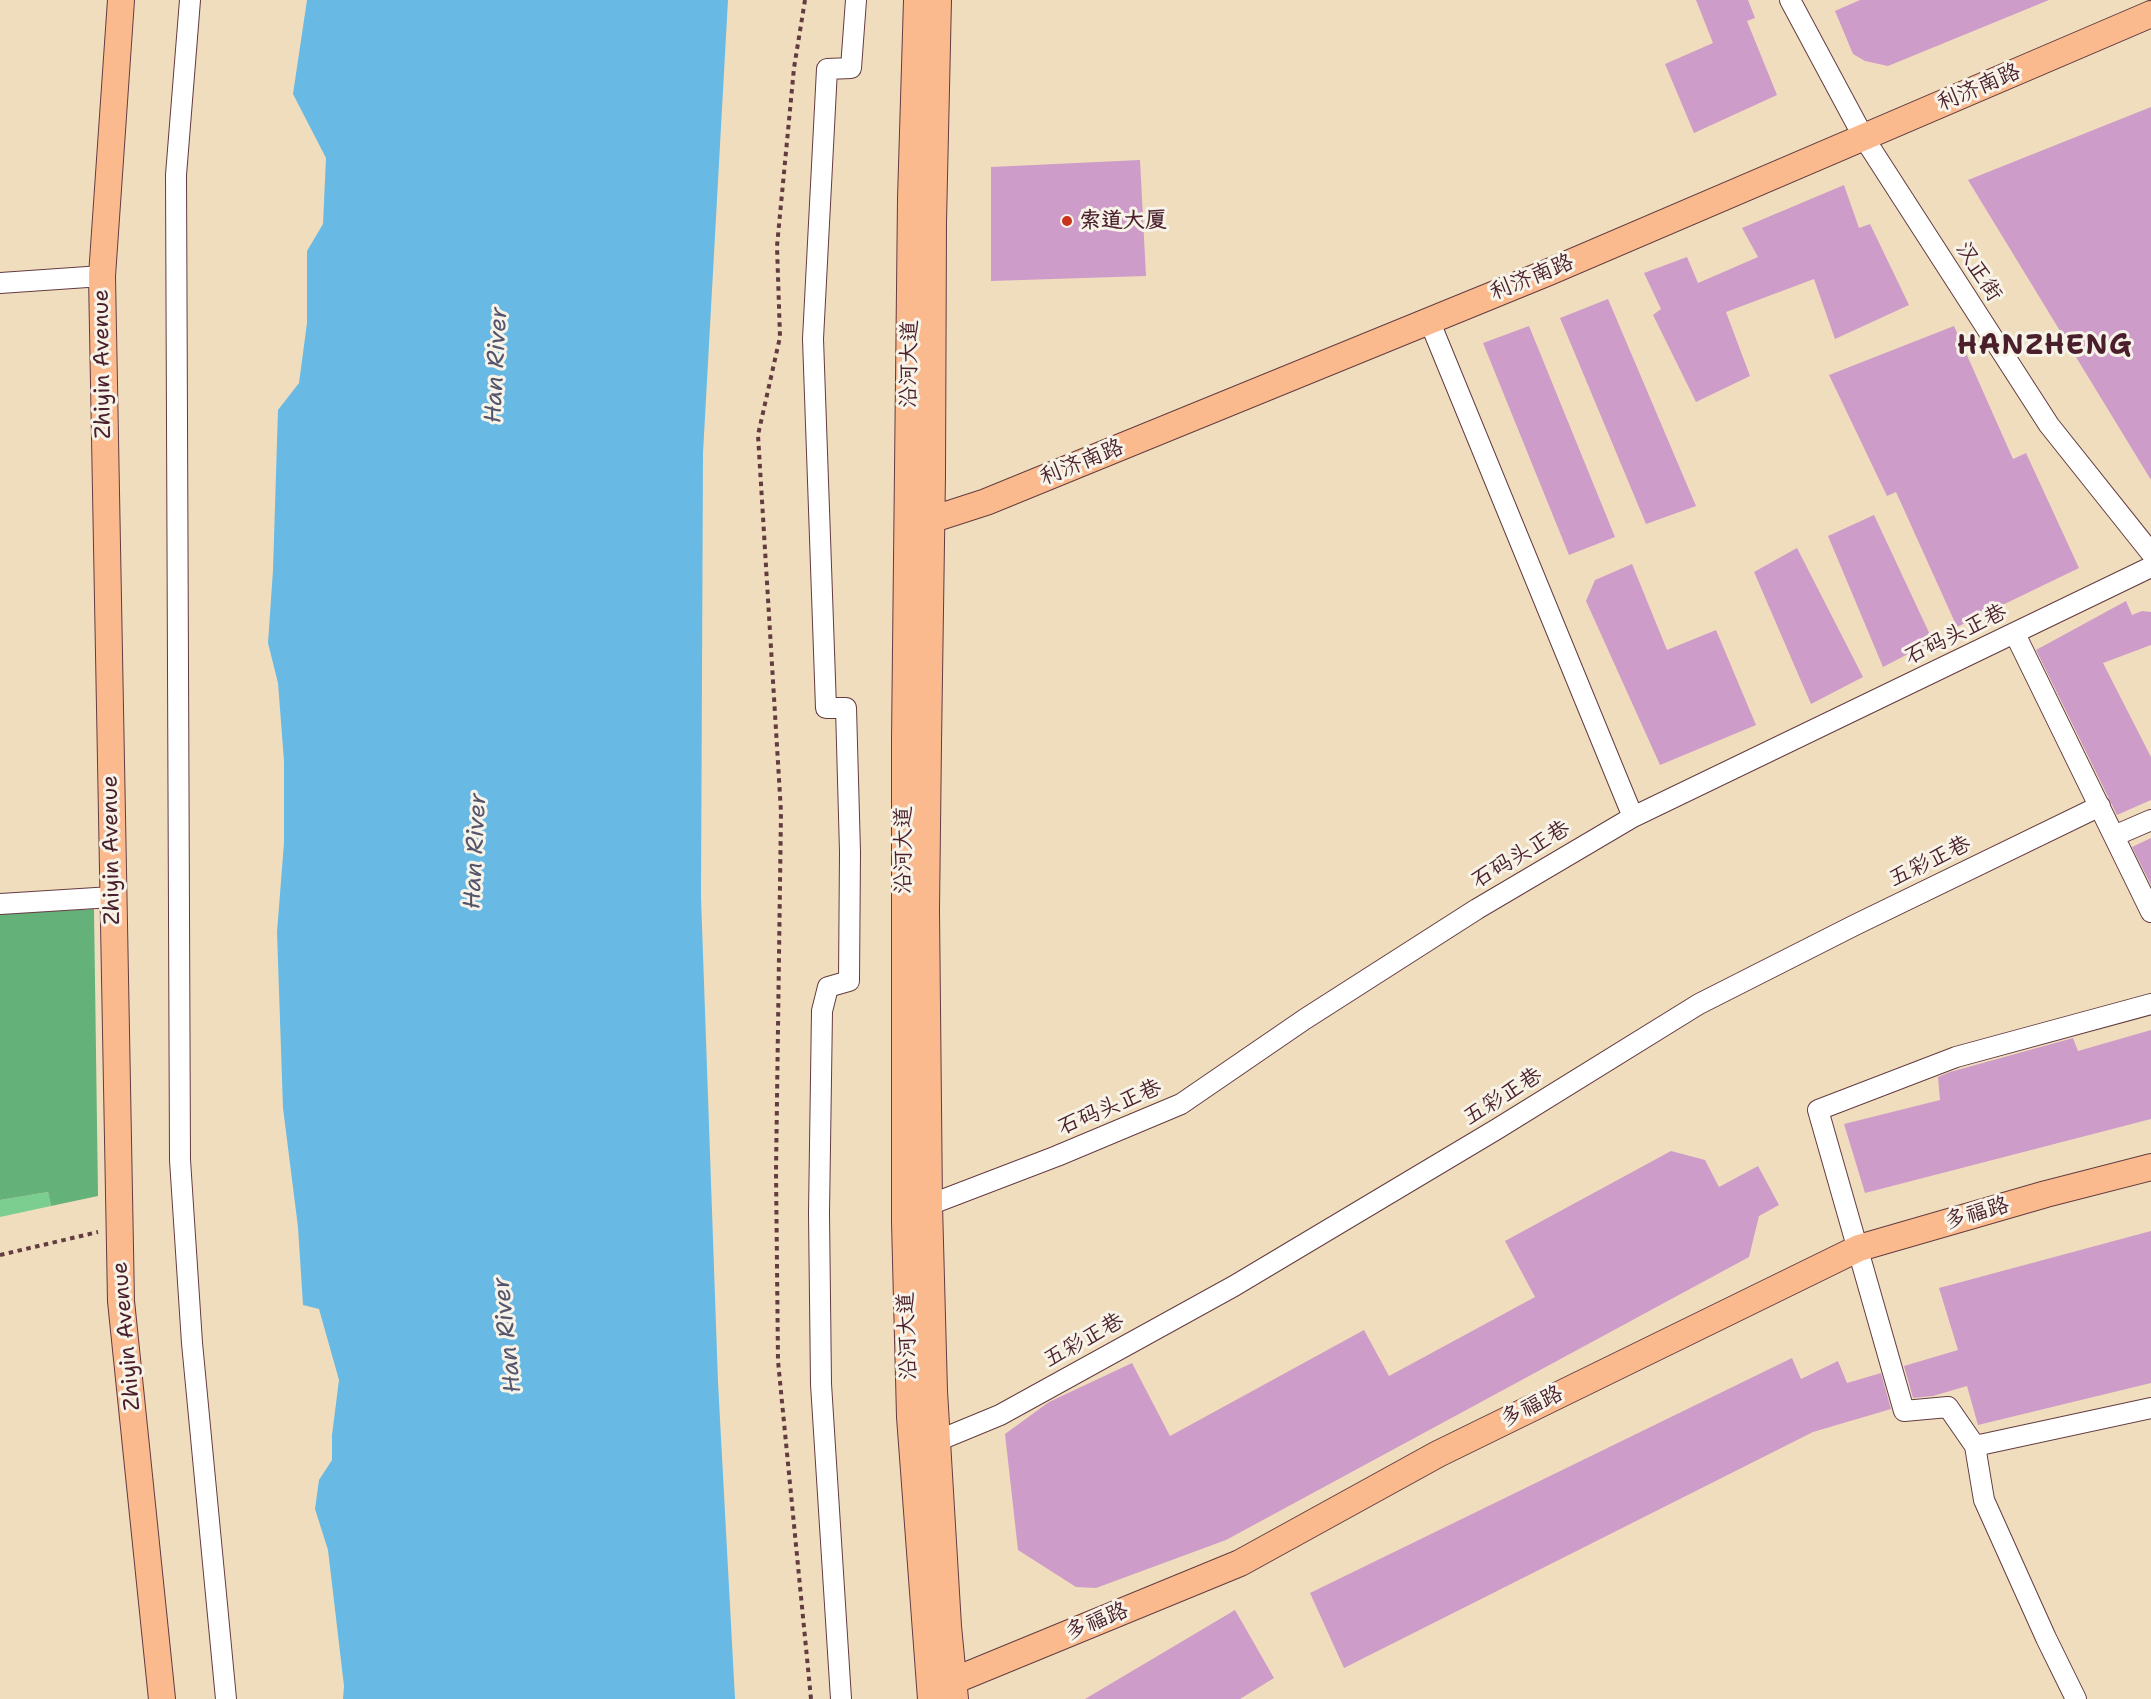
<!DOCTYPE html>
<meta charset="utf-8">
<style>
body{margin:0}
canvas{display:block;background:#f0ddbd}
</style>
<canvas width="2151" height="1699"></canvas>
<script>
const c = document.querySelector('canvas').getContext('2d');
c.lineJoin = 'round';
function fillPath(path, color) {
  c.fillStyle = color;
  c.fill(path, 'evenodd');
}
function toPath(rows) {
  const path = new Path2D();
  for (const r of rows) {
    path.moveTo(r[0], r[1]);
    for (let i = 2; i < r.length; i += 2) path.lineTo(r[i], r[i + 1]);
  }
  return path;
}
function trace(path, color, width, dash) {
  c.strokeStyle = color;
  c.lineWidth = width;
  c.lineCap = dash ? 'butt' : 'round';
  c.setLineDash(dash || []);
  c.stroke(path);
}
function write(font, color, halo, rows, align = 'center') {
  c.font = font + ' "Shantell Sans","LXGW WenKai TC",sans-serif';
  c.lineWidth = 6;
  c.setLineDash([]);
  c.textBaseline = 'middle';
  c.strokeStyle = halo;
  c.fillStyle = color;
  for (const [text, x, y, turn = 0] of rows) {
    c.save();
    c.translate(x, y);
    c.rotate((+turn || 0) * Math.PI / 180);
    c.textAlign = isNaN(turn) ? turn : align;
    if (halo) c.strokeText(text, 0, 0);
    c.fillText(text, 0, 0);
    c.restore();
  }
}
const green = toPath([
 [48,1192,51,1206,0,1217,0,1200]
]);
const forest = toPath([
 [94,909,98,1196,51,1206,48,1192,0,1200,0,914]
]);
const water = toPath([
 [307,0,728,0,703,453,701,897,718,1382,735,1699,343,1699,344,1686,328,1550,315,1509,319,1480,332,1460,332,1435,339,1380,319,1309,303,1305,298,1227,283,1108,277,932,284,843,284,761,278,683,268,643,273,570,278,410,299,383,307,323,307,251,323,224,326,158,293,94]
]);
const building = toPath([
 [1696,0,1748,0,1755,18,1747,21,1777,95,1694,133,1665,64,1713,43],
 [1860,0,2049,0,1888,66,1865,61,1853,54,1835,11],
 [2151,107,2151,480,1968,180],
 [1140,160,1146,276,991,281,991,167],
 [1844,185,1859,228,1870,224,1909,305,1835,339,1814,279,1726,312,1750,376,1696,402,1653,315,1661,309,1644,273,1687,257,1698,283,1758,257,1742,228],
 [1608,299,1696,506,1646,524,1560,318],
 [1529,326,1615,537,1569,555,1483,343],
 [1954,326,2013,459,2026,453,2079,568,1957,627,1896,492,1887,496,1829,375],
 [1874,515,1933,641,1883,667,1828,536],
 [1797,548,1863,677,1811,704,1754,572],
 [1632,564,1667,650,1716,630,1756,725,1660,765,1586,601,1595,580],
 [2126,601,2132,615,2142,611,2151,612,2151,645,2103,663,2151,757,2151,800,2117,815,2036,650],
 [2151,838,2151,885,2132,847],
 [2151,1030,2151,1119,1865,1193,1844,1124,1940,1100,1938,1077,1950,1072,2073,1038,2078,1051],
 [1671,1151,1705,1160,1719,1187,1758,1166,1779,1205,1759,1216,1749,1257,1226,1540,1096,1588,1076,1587,1018,1550,1005,1434,1049,1402,1132,1363,1170,1436,1364,1330,1389,1376,1535,1297,1505,1241],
 [2151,1231,2151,1383,1978,1425,1967,1386,1933,1396,1913,1398,1904,1366,1958,1350,1939,1288],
 [1792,1358,1801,1379,1838,1361,1847,1383,1881,1373,1891,1409,1813,1432,1344,1668,1310,1593],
 [1235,1610,1274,1678,1240,1699,1085,1699]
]);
const path = toPath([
 [805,0,794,68,777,246,780,337,758,435,781,812,776,1171,778,1361,811,1699],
 [0,1255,98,1232]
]);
const minor = toPath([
 [190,0,176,175,180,1160,192,1343,226,1699],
 [1790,0,1864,138,2049,425,2151,553],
 [0,283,102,276],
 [1429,320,1633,817],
 [2015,634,2151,912],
 [2114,836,2151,820],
 [0,904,112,897],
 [929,1205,1057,1156,1181,1104,1305,1019,1477,909,1633,817,2151,567],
 [937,1441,1000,1415,1234,1286,1497,1129,1699,1004,1855,925,2100,806],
 [1975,1446,2151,1408],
 [841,1699,821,1384,819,1213,822,1011,828,987,849,981,850,852,846,708,826,708,813,339,827,69,851,68,856,0],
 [2076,1699,2046,1638,1984,1500,1975,1446,1948,1407,1904,1411,1818,1110,1956,1057,2151,1004]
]);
const major = toPath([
 [121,0,102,276,121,1301,162,1699],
 [917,0,911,199,905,741,905,1222,910,1417,931,1699],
 [938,0,933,222,932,476,928,744,926,910,929,1205,934,1391,948,1626,955,1699],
 [915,525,986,502,1549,272,2151,14],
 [940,1688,953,1681,1240,1563,1438,1454,1859,1248,2046,1194,2151,1167]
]);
const markers = [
 [1067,221,6,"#c8321e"]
];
const streetNames = [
 ["利济南路",1979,88,-23],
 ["汉正街",1978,272,57],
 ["利济南路",1532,278,-22],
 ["Zhiyin Avenue",103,364,-91],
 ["沿河大道",910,364,-89],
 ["利济南路",1082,463,-22],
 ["石码头正巷",1956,635,-26],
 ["Zhiyin Avenue",112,850,-91],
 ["沿河大道",904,850,-90],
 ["石码头正巷",1521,855,-31],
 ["五彩正巷",1930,862,-26],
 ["五彩正巷",1503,1097,-32],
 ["石码头正巷",1110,1108,-23],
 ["多福路",1977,1214,-16],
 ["Zhiyin Avenue",127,1336,-95],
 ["沿河大道",908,1336,-92],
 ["五彩正巷",1084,1341,-29],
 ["多福路",1532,1407,-26],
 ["多福路",1097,1622,-22]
];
const poiNames = [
 ["索道大厦",1079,221]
];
const waterNames = [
 ["Han River",497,365,-87],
 ["Han River",476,851,-87],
 ["Han River",508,1335,-96]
];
const districtNames = [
 ["HANZHENG",2045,347]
];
fillPath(green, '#7cce90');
fillPath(forest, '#65b17a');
fillPath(water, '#68bae4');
fillPath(building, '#ce9cc9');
trace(minor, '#633c41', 22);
trace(major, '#633c41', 28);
trace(path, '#633c41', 4, [4.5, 4.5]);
trace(minor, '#fff', 20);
trace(major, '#fbba8d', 26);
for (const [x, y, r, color] of markers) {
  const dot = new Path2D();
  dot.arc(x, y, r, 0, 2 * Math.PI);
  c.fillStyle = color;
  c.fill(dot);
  trace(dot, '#f7f3e8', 2);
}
write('22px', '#4a1f2b', '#f7f3e8', streetNames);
write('bold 22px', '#4a1f2b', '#f7f3e8', poiNames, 'left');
write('italic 24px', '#54556c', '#f7f3e8', waterNames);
c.letterSpacing = '1.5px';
write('bold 28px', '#4a1f2b', '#f7f3e8', districtNames);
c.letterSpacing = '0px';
</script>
